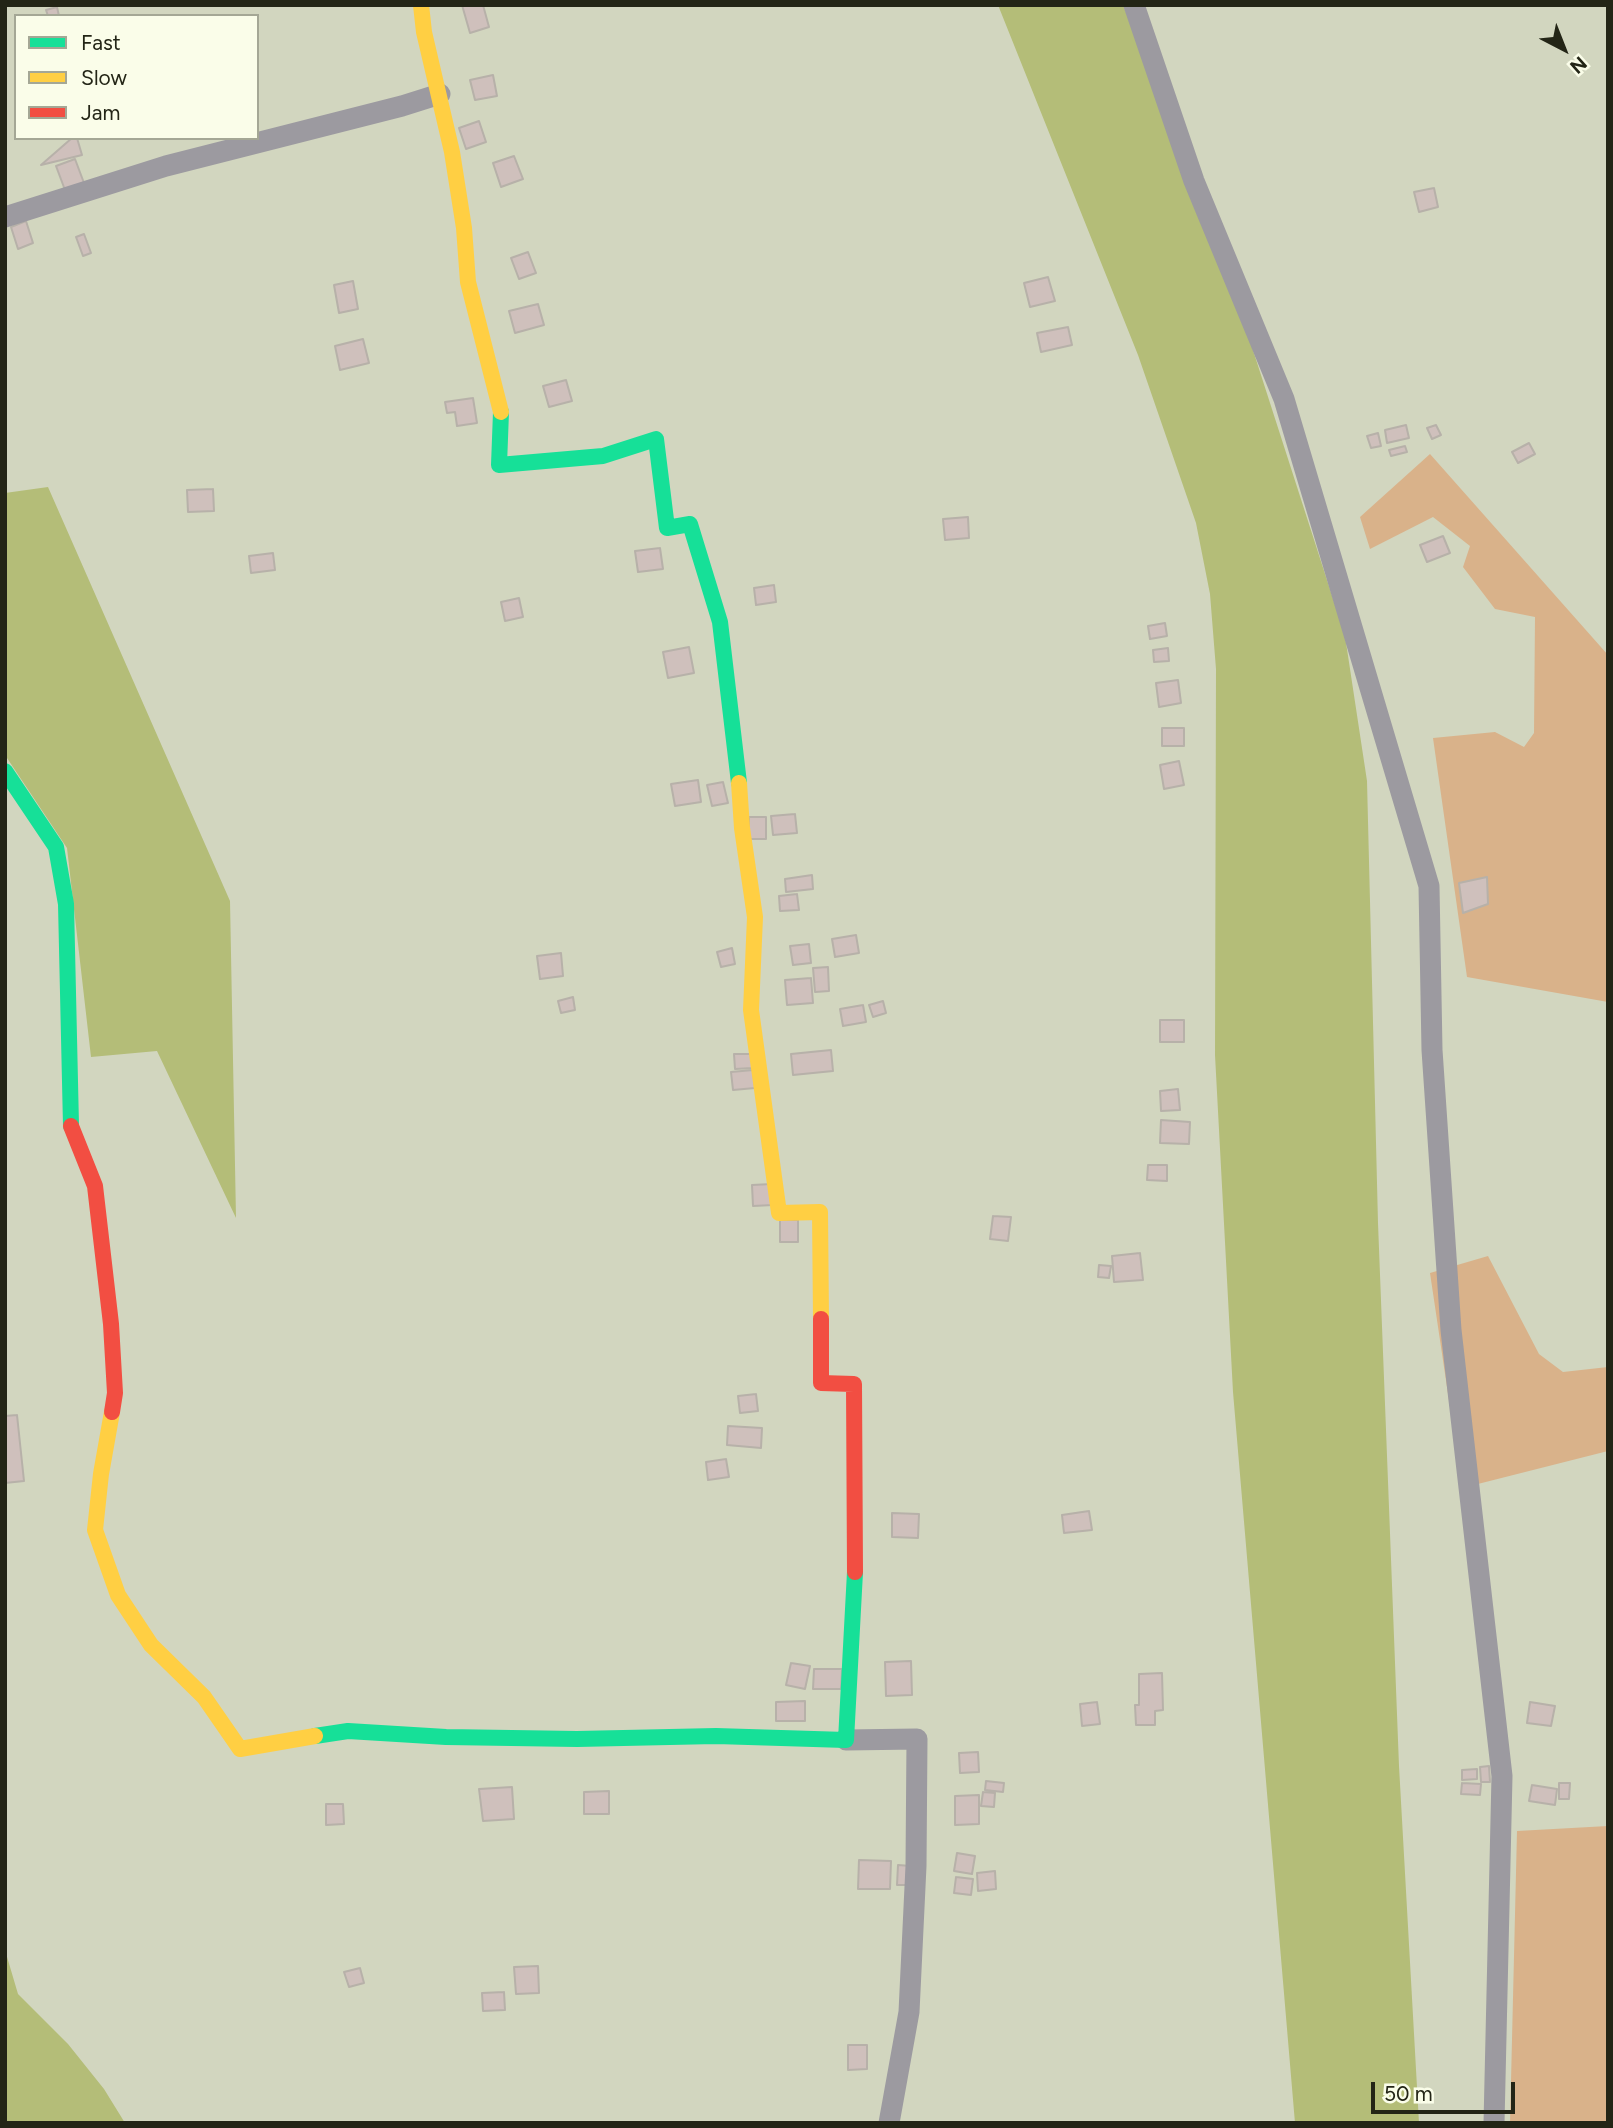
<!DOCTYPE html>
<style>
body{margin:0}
#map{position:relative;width:1613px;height:2128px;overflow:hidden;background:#d2d6bf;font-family:Figtree,sans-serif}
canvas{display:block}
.frame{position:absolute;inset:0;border:7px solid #232516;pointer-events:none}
.legend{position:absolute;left:14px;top:14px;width:245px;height:126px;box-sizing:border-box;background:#fafde9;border:2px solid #a4a795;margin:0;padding:9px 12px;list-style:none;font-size:21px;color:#232516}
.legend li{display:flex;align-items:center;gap:14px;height:35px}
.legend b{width:35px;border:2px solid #a4a795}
.north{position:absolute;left:1529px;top:14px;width:70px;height:70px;-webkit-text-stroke:5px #fafde9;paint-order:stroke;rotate:138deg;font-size:19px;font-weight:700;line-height:28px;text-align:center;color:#232516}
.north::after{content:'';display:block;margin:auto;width:24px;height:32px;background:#232516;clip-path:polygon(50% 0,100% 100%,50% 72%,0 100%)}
.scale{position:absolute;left:1371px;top:2082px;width:144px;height:32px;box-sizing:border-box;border:4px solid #232516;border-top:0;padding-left:9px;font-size:21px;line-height:24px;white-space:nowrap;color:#232516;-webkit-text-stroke:5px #fafde9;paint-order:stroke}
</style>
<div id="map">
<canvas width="1613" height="2128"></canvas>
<div class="frame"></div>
<ul class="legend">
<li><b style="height:9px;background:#16e098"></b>Fast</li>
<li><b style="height:9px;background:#ffcf43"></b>Slow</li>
<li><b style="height:9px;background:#f24e42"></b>Jam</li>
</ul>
<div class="north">N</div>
<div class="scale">50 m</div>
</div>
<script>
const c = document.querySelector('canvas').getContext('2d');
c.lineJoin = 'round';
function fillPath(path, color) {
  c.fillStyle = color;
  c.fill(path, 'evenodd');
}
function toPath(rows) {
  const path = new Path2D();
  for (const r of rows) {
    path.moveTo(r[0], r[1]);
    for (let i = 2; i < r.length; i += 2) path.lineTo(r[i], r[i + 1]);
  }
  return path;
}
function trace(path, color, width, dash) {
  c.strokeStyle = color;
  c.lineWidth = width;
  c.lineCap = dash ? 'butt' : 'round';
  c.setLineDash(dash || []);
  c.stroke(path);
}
const forest = toPath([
 [1430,454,1608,655,1608,1002,1467,977,1433,738,1495,732,1524,747,1534,733,1535,617,1495,609,1463,567,1470,546,1433,517,1370,549,1360,517],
 [1488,1256,1539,1354,1563,1372,1608,1367,1608,1451,1462,1488,1430,1273],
 [1608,1826,1608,2123,1510,2123,1517,1831]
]);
const water = toPath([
 [998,5,1123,5,1223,257,1345,636,1367,781,1378,1223,1399,1766,1419,2123,1295,2123,1233,1392,1215,1055,1216,669,1210,594,1196,523,1138,355],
 [48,487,230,901,236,1218,157,1051,91,1057,67,848,5,755,5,493],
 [5,1950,18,1994,68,2044,104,2089,125,2123,5,2123]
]);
const building = toPath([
 [462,5,483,5,489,27,470,33,462,5],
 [57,7,59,16,48,16,46,10,57,7],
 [493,75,497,96,475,100,470,80,493,75],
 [479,121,486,142,466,149,459,128,479,121],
 [72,138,77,138,82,155,41,165,72,138],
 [514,156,523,179,501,187,493,163,514,156],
 [75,159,84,183,65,190,56,166,75,159],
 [1434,188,1438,207,1419,212,1414,192,1434,188],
 [26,221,33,243,18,249,11,227,26,221],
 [84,234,91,253,83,256,76,237,84,234],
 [528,252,536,273,519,279,511,258,528,252],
 [1048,277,1055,301,1030,307,1024,283,1048,277],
 [353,281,358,309,339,313,334,285,353,281],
 [538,304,544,325,515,333,509,311,538,304],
 [1068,327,1072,345,1041,352,1037,333,1068,327],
 [363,339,369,363,340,370,335,346,363,339],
 [566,380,572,401,549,407,543,386,566,380],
 [473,398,477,423,457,426,455,412,447,413,445,402,473,398],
 [1406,425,1409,438,1387,443,1385,430,1406,425],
 [1436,425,1441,435,1432,439,1427,428,1436,425],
 [1378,433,1381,446,1371,448,1367,436,1378,433],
 [1529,443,1535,454,1518,463,1512,452,1529,443],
 [1405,446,1407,452,1391,456,1389,450,1405,446],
 [213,489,214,511,188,512,187,490,213,489],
 [968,517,969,538,945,540,943,519,968,517],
 [1443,536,1450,553,1427,562,1420,545,1443,536],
 [660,548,663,569,638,572,635,551,660,548],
 [273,553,275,570,251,573,249,556,273,553],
 [774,585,776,602,756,605,754,588,774,585],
 [519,598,523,617,505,621,501,602,519,598],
 [1165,623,1167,636,1150,639,1148,626,1165,623],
 [689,647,694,673,668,678,663,652,689,647],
 [1168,648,1169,661,1154,662,1153,650,1168,648],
 [1178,680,1181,703,1159,707,1156,683,1178,680],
 [1162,728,1184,728,1184,746,1162,746,1162,728],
 [1179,761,1184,785,1164,789,1160,765,1179,761],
 [698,780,701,802,675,806,671,784,698,780],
 [723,782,728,803,712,806,707,785,723,782],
 [795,814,797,833,773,835,771,816,795,814],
 [749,817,766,817,766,839,749,839,749,817],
 [812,875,813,889,786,892,785,879,812,875],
 [1487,877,1488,904,1463,913,1459,883,1487,877],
 [797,894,799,910,780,911,779,896,797,894],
 [856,935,859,953,835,957,832,939,856,935],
 [809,944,811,963,793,965,790,946,809,944],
 [732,948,735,964,721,967,717,952,732,948],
 [561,953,563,976,540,979,537,956,561,953],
 [828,967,829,991,815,992,813,968,828,967],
 [811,978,813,1003,787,1005,785,980,811,978],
 [573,997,575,1010,561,1013,558,1001,573,997],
 [883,1001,886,1013,873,1017,869,1005,883,1001],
 [863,1005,866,1022,843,1026,840,1009,863,1005],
 [1160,1020,1184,1020,1184,1042,1160,1042,1160,1020],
 [831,1050,833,1071,793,1075,791,1054,831,1050],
 [734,1054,752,1054,752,1068,735,1069,734,1054],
 [753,1070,755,1088,733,1090,731,1072,753,1070],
 [1178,1089,1180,1110,1161,1111,1160,1091,1178,1089],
 [1161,1120,1190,1122,1189,1144,1160,1143,1161,1120],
 [1148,1165,1167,1165,1167,1181,1147,1180,1148,1165],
 [772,1184,773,1205,753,1206,752,1185,772,1184],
 [993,1216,1011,1217,1008,1241,990,1239,993,1216],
 [780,1220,798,1220,798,1242,780,1242,780,1220],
 [1140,1253,1143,1280,1114,1282,1112,1256,1140,1253],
 [1099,1265,1111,1266,1109,1278,1098,1277,1099,1265],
 [756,1394,758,1411,740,1413,738,1396,756,1394],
 [17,1415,24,1481,5,1483,5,1416,17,1415],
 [728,1426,762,1428,761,1448,727,1445,728,1426],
 [726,1459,729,1477,708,1480,706,1462,726,1459],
 [1089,1511,1092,1530,1064,1533,1062,1515,1089,1511],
 [892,1513,919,1514,918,1538,892,1537,892,1513],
 [911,1661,912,1695,886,1696,885,1662,911,1661],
 [791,1663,810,1666,805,1689,786,1685,791,1663],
 [814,1669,842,1669,841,1689,813,1689,814,1669],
 [1162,1673,1163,1710,1155,1711,1155,1725,1136,1725,1135,1705,1139,1705,1139,1674,1162,1673],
 [805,1701,805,1721,776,1721,776,1702,805,1701],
 [1097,1702,1100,1724,1082,1726,1080,1704,1097,1702],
 [1530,1702,1555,1706,1551,1726,1527,1723,1530,1702],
 [978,1752,979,1772,960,1773,959,1753,978,1752],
 [1489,1766,1490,1782,1481,1782,1480,1767,1489,1766],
 [1477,1769,1477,1779,1462,1780,1462,1770,1477,1769],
 [986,1781,1004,1783,1003,1792,985,1790,986,1781],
 [1462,1783,1481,1784,1480,1795,1461,1794,1462,1783],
 [1559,1783,1570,1783,1569,1799,1559,1799,1559,1783],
 [1532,1785,1557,1789,1555,1805,1529,1801,1532,1785],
 [512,1787,514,1819,483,1821,479,1789,512,1787],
 [609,1791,609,1814,584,1814,584,1792,609,1791],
 [983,1792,995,1793,994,1807,981,1806,983,1792],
 [979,1795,979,1824,955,1825,955,1796,979,1795],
 [326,1804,343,1804,344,1824,326,1825,326,1804],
 [957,1853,975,1856,972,1874,954,1871,957,1853],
 [859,1860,891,1861,890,1889,858,1889,859,1860],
 [898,1865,911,1866,911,1885,897,1885,898,1865],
 [995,1871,996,1889,978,1891,977,1873,995,1871],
 [956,1877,973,1879,971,1895,954,1893,956,1877],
 [538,1966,539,1993,516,1994,514,1967,538,1966],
 [360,1968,364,1983,349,1987,344,1972,360,1968],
 [504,1992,505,2010,483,2011,482,1993,504,1992],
 [848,2045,867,2045,867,2069,848,2070,848,2045]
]);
const street = toPath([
 [1134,5,1194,181,1284,399,1429,886,1432,1050,1451,1330,1502,1776,1494,2123],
 [5,217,166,166,402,106,440,94],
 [846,1740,917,1739,916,1866,909,2012,889,2123]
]);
const fast = toPath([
 [501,412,499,465,603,456,656,439,667,528,690,524,720,622,739,783],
 [5,771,56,847,66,904,71,1126],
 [315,1736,348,1731,446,1737,577,1739,716,1736,846,1740,855,1572]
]);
const slow = toPath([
 [421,5,424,32,452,152,464,228,468,282,501,412],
 [739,783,742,828,755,917,751,1010,779,1213,820,1212,821,1319],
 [112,1412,101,1474,95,1530,118,1595,151,1645,204,1697,240,1749,315,1736]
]);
const jam = toPath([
 [71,1126,95,1186,111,1324,115,1393,112,1412],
 [821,1319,821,1383,854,1384,855,1572]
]);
fillPath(forest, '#d9b28a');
fillPath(water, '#b4bd78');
fillPath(building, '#cfc0bc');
trace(building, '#b7b1a9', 2);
trace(street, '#9c9aa0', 21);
trace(fast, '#16e098', 16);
trace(slow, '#ffcf43', 16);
trace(jam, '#f24e42', 16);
</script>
